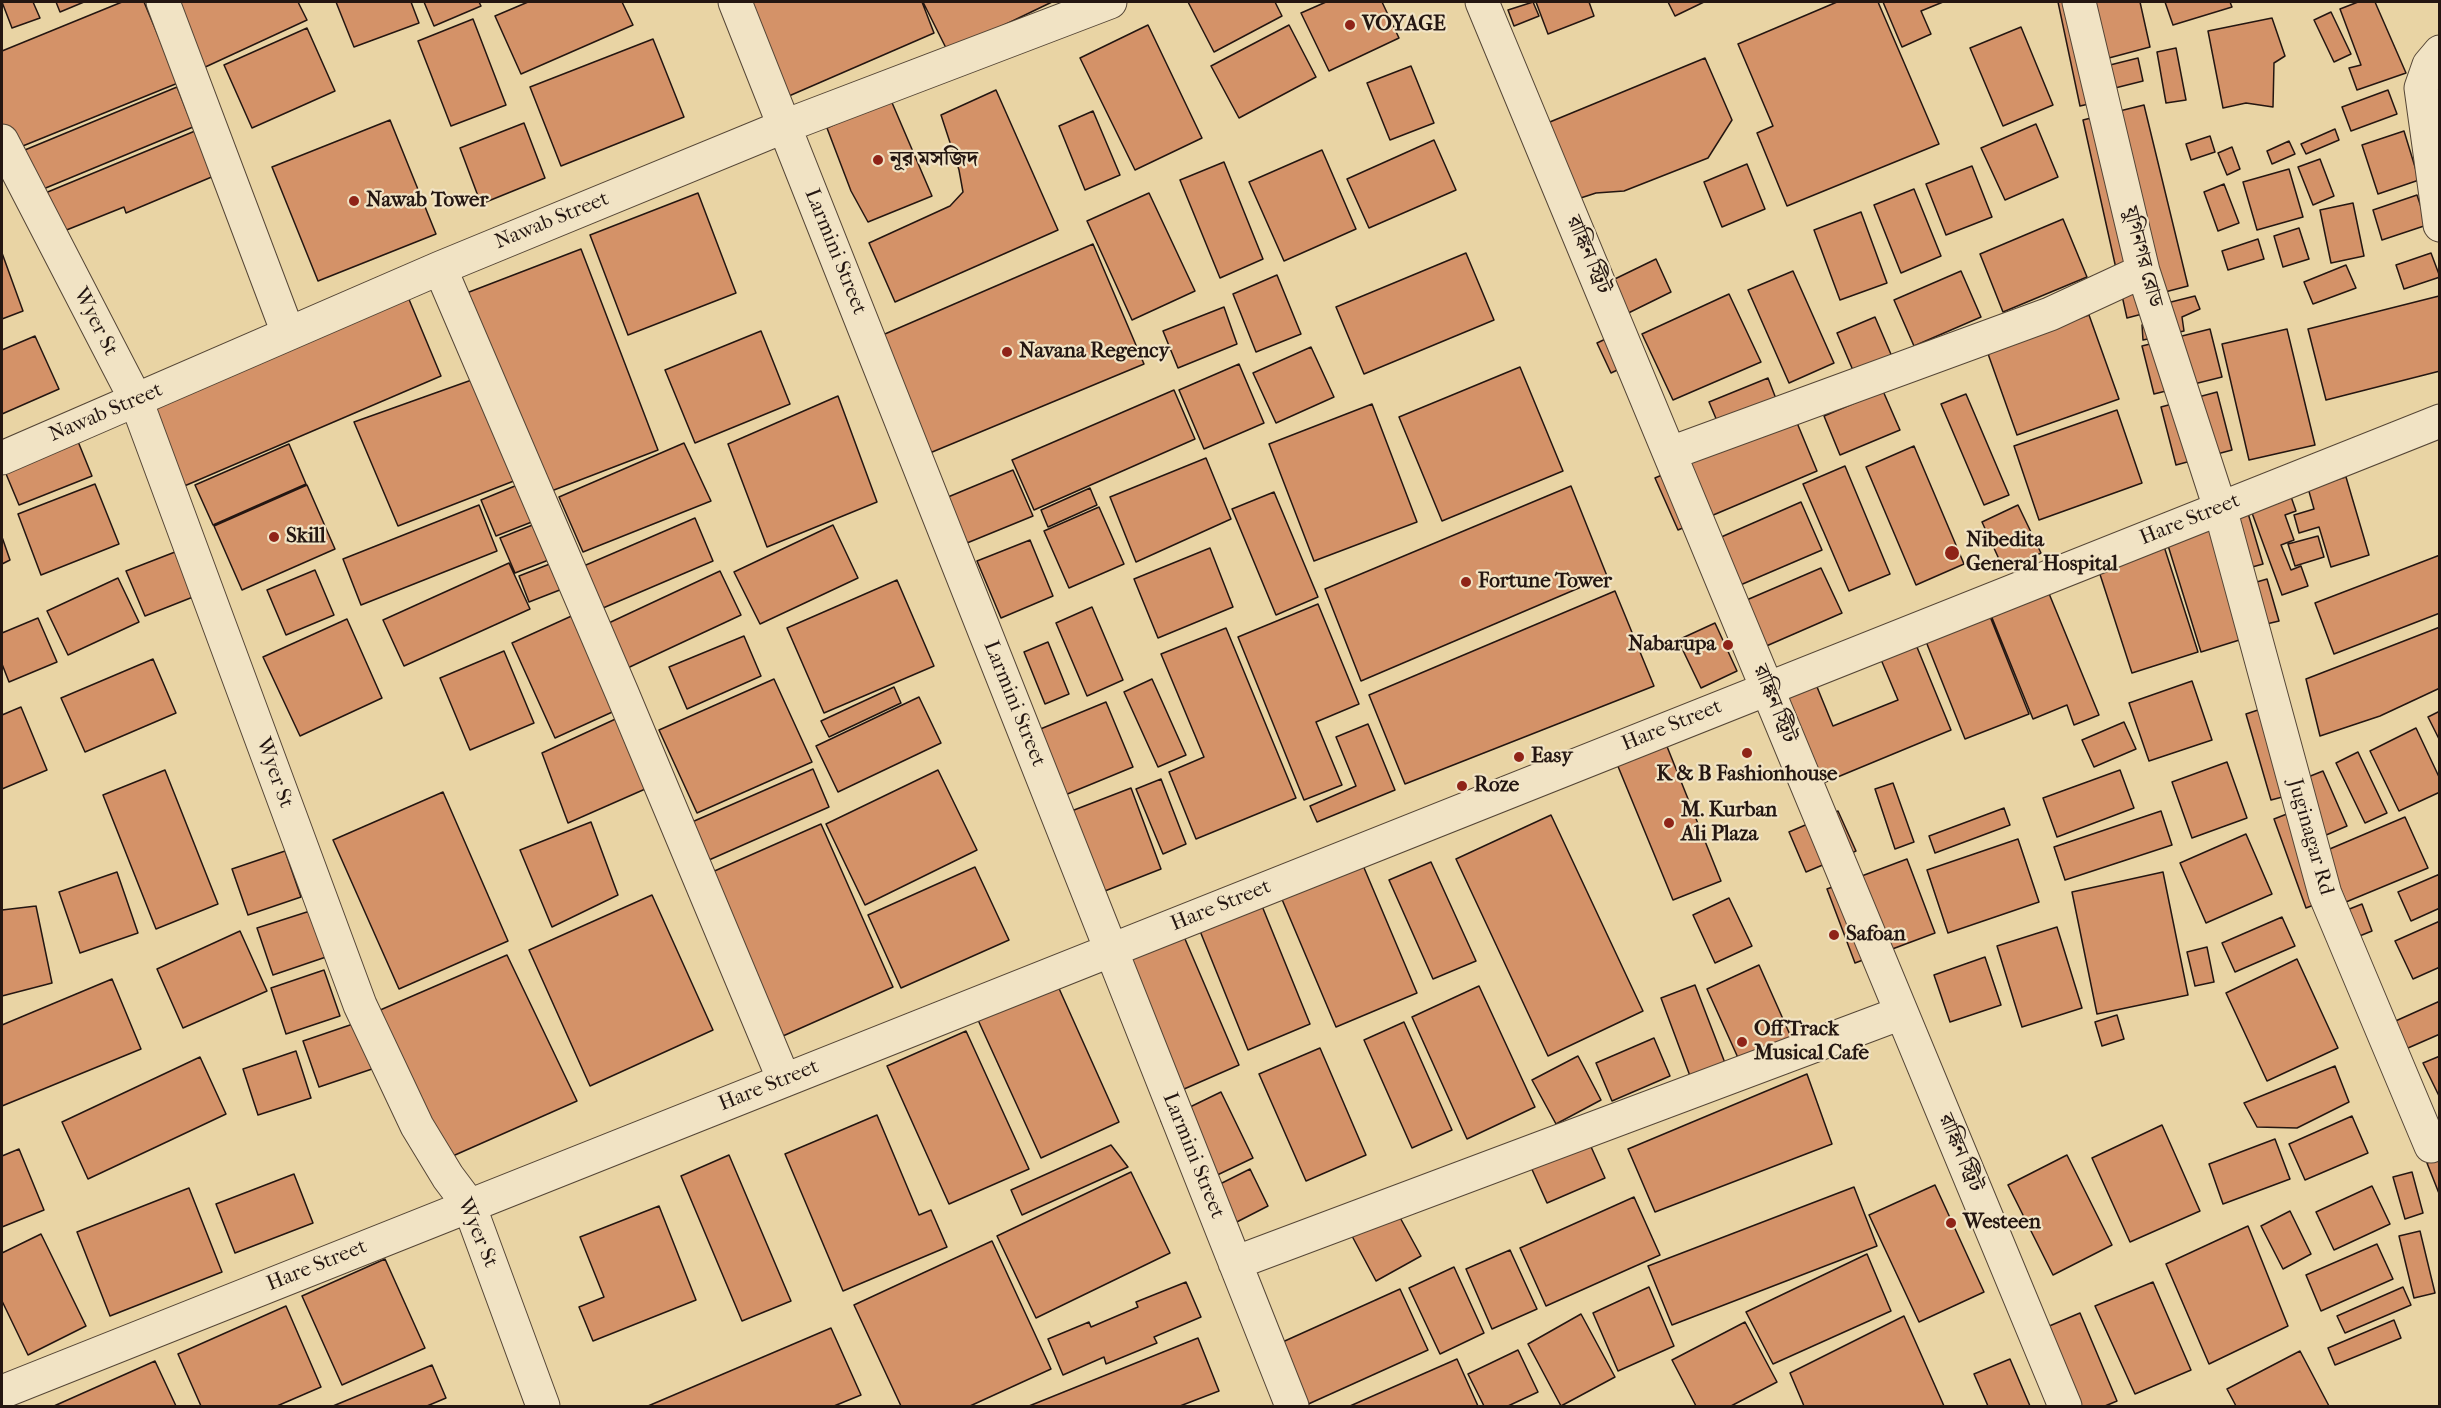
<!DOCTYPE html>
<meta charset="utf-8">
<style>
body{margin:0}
#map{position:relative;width:2441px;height:1408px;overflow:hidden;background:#e9d4a4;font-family:"IM FELL French Canon",serif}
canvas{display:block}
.frame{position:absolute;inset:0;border:3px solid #241611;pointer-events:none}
</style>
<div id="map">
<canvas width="2441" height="1408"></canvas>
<div class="frame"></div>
</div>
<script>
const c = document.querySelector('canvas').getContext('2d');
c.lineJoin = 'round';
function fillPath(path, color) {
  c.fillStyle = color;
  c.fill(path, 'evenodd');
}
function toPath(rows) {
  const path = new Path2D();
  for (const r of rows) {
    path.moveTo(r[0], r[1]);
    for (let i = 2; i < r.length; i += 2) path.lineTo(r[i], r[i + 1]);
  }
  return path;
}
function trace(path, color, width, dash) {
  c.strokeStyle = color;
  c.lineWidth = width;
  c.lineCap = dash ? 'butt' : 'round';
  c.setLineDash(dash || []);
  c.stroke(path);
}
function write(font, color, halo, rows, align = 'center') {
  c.font = font + ' "IM FELL French Canon","Noto Serif Bengali",serif';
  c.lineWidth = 4.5;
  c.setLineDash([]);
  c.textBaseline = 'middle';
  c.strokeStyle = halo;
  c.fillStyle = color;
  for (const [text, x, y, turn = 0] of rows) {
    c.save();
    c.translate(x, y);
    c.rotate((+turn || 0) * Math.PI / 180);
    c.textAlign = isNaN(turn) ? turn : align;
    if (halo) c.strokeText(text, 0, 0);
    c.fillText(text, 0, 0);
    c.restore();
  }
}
const building = toPath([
 [2,2,33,2,40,18,12,28,2,2],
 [56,2,84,2,60,12,56,2],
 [122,2,144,2,178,83,8,152,2,136,2,51,122,2],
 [170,2,298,2,307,20,201,69,170,2],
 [336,2,411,2,419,23,354,47,336,2],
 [424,2,479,2,481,6,434,26,424,2],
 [528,2,622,2,633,25,521,74,495,16,528,2],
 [740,2,922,2,934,33,782,99,740,2],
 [923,2,1052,2,948,52,923,2],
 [1188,2,1275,2,1282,16,1214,52,1188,2],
 [1326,2,1382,2,1399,38,1329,71,1301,13,1326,2],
 [1533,2,1539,16,1514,26,1508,10,1533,2],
 [1536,2,1589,2,1594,16,1548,34,1536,2],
 [1668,2,1704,2,1675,16,1668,2],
 [1837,2,1878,2,1939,144,1787,206,1757,133,1773,126,1738,44,1837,2],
 [1883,2,1943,2,1921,11,1931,34,1902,47,1883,2],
 [2058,2,2140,2,2150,47,2094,62,2106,100,2080,106,2058,2],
 [2165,2,2230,2,2232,7,2173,25,2165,2],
 [2358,2,2375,2,2406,73,2357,90,2349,68,2361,65,2340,9,2358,2],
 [2331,12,2351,54,2334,62,2314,20,2331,12],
 [2272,18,2285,56,2274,63,2273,107,2246,103,2223,108,2208,31,2272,18],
 [473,19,506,105,451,126,418,41,473,19],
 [1148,25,1202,138,1135,170,1080,58,1148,25],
 [1289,25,1316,77,1239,118,1211,66,1289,25],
 [2021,27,2053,105,2003,126,1970,48,2021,27],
 [307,28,335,91,252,128,224,65,307,28],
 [653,39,684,117,561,166,530,87,653,39],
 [2176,48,2186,100,2166,103,2157,52,2176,48],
 [1705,58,1732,120,1708,158,1624,191,1596,193,1556,206,1528,131,1705,58],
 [2138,58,2143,81,2111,89,2106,66,2138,58],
 [1411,66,1434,123,1390,140,1367,83,1411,66],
 [177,87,193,127,36,192,20,152,177,87],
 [996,90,1058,230,895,302,869,243,950,206,963,192,959,170,941,115,996,90],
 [2388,90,2397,114,2351,131,2342,107,2388,90],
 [890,98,932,196,868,222,851,191,827,128,890,98],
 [2144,105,2188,286,2142,298,2146,313,2127,318,2083,120,2144,105],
 [1093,111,1120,175,1085,190,1059,126,1093,111],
 [390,120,436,234,318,281,272,167,390,120],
 [524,123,545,178,481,204,460,148,524,123],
 [2036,124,2058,177,2005,200,1981,148,2036,124],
 [2335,129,2339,140,2306,154,2301,144,2335,129],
 [195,131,214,176,126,213,124,207,54,235,38,196,195,131],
 [2404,131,2419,180,2378,194,2362,145,2404,131],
 [2210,136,2215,152,2191,160,2186,144,2210,136],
 [1434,140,1456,190,1369,228,1347,179,1434,140],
 [2289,141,2295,154,2272,164,2267,151,2289,141],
 [2232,147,2240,169,2227,175,2218,153,2232,147],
 [1322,150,1356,229,1284,261,1249,182,1322,150],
 [2320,159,2334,196,2313,205,2298,167,2320,159],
 [1224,162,1263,259,1220,278,1180,180,1224,162],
 [1747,164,1765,209,1722,227,1704,182,1747,164],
 [1972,166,1992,217,1946,235,1926,184,1972,166],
 [2289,169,2303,217,2257,230,2243,182,2289,169],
 [2224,184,2239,223,2218,231,2204,192,2224,184],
 [1914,189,1941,256,1901,273,1874,205,1914,189],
 [698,193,736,293,628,335,590,235,698,193],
 [1149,193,1195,291,1132,320,1087,221,1149,193],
 [2417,195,2427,225,2382,240,2373,210,2417,195],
 [2353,203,2364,256,2331,263,2320,210,2353,203],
 [1861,212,1887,283,1840,300,1814,230,1861,212],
 [2063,219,2087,277,2003,312,1980,254,2063,219],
 [2299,228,2309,259,2283,267,2274,236,2299,228],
 [2258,239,2264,259,2228,270,2222,251,2258,239],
 [1093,244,1144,364,913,460,871,340,1093,244],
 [581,249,658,450,541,495,464,294,581,249],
 [2,253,23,311,2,319,2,253],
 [1466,253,1494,320,1364,374,1336,307,1466,253],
 [2431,253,2440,277,2404,289,2396,265,2431,253],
 [1656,259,1671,292,1604,325,1588,292,1656,259],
 [2346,265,2356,288,2313,304,2304,282,2346,265],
 [1793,271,1834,363,1789,383,1748,290,1793,271],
 [1961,271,1981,317,1914,346,1894,300,1961,271],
 [1277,275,1301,334,1256,352,1233,294,1277,275],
 [1729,294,1761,362,1673,400,1642,334,1729,294],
 [2195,296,2200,309,2182,317,2184,331,2143,340,2142,325,2159,320,2155,306,2195,296],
 [2439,296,2440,371,2326,400,2308,329,2439,296],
 [408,297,441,376,182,487,147,408,408,297],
 [1224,307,1237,344,1178,368,1163,331,1224,307],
 [2089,315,2119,399,2017,435,1987,351,2089,315],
 [1875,317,1893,359,1855,375,1837,333,1875,317],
 [1629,328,1643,358,1611,373,1597,343,1629,328],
 [2210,329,2222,377,2154,394,2142,346,2210,329],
 [2287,329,2315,445,2249,460,2222,344,2287,329],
 [761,331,790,404,695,443,665,370,761,331],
 [35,336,59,389,2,414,2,350,35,336],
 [1311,347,1334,397,1276,423,1253,373,1311,347],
 [1239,364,1264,423,1204,449,1179,390,1239,364],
 [1520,367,1563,471,1442,521,1399,417,1520,367],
 [480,377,519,479,398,526,354,422,480,377],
 [1768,378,1778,404,1720,428,1709,402,1768,378],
 [1174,390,1195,439,1034,510,1012,460,1174,390],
 [1883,391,1900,430,1840,455,1824,416,1883,391],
 [2217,392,2232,450,2176,465,2161,407,2217,392],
 [1966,394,2009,495,1984,505,1941,404,1966,394],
 [838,396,877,502,767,547,728,444,838,396],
 [1372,404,1417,522,1314,561,1269,444,1372,404],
 [2117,410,2142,483,2039,520,2014,446,2117,410],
 [1795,418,1817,471,1678,530,1655,478,1795,418],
 [77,439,92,476,19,505,4,469,77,439],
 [684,443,711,501,583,552,559,497,684,443],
 [289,444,306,484,213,525,195,485,289,444],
 [1914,446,1964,564,1916,585,1866,467,1914,446],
 [1206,458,1231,519,1136,562,1110,497,1206,458],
 [1845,466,1890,574,1849,591,1803,484,1845,466],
 [1013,470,1033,516,967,543,948,497,1013,470],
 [2346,477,2369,555,2331,567,2319,527,2299,533,2294,515,2314,509,2308,488,2346,477],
 [527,481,542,518,496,536,481,500,527,481],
 [95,484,119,544,41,575,18,514,95,484],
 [307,485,335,549,242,590,214,526,307,485],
 [1571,486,1607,576,1361,681,1325,589,1571,486],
 [1090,488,1097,505,1048,527,1041,510,1090,488],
 [2288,488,2296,511,2285,515,2294,540,2281,545,2291,570,2301,566,2308,586,2282,595,2248,502,2288,488],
 [1274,492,1318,597,1276,615,1232,509,1274,492],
 [1801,502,1822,550,1724,592,1703,545,1801,502],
 [2245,503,2263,564,2238,571,2222,510,2245,503],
 [479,505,497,551,361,605,343,559,479,505],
 [2018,505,2041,553,2004,570,1982,522,2018,505],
 [1099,507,1124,564,1069,588,1044,531,1099,507],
 [695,518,713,561,596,611,579,568,695,518],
 [545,520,559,556,515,573,500,538,545,520],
 [2214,523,2249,637,2201,652,2166,539,2214,523],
 [833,525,858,578,760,624,734,572,833,525],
 [2318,536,2324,557,2295,566,2288,544,2318,536],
 [2,537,10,560,2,564,2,537],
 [2161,537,2198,652,2132,673,2095,559,2161,537],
 [1030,540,1053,596,1001,618,977,561,1030,540],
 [1210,548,1233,607,1158,638,1134,579,1210,548],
 [175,552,193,597,145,616,126,571,175,552],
 [2440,555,2440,613,2334,654,2315,603,2440,555],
 [560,560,570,586,529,602,519,576,560,560],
 [509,563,530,609,404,666,383,620,509,563],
 [1821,568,1842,613,1748,654,1728,608,1821,568],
 [315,570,334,615,286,635,267,590,315,570],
 [720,571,741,615,619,672,598,628,720,571],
 [118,578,139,622,68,655,47,611,118,578],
 [2043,579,2099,715,2074,725,2067,705,2033,719,1986,603,2043,579],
 [2267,579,2279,621,2254,627,2243,586,2267,579],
 [897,580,934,666,824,713,787,628,897,580],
 [1615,591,1654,686,1405,784,1369,695,1615,591],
 [1318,604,1359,704,1316,722,1342,785,1304,800,1238,637,1318,604],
 [1985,604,2029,714,1965,739,1921,629,1985,604],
 [1092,607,1123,680,1087,696,1056,623,1092,607],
 [576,614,619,709,555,738,512,643,576,614],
 [38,618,57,662,9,682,2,664,2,633,38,618],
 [347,619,382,698,300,736,263,657,347,619],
 [1715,623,1737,671,1701,688,1678,640,1715,623],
 [2440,627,2440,688,2380,716,2320,736,2306,679,2440,627],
 [1226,628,1296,798,1196,839,1169,772,1204,757,1161,654,1226,628],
 [1912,635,1951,730,1811,788,1774,699,1815,682,1833,726,1898,700,1877,650,1912,635],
 [744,636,761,676,687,709,669,667,744,636],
 [1048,642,1069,694,1045,704,1024,652,1048,642],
 [504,651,534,723,470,750,440,678,504,651],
 [153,659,176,713,85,752,61,698,153,659],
 [774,679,812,762,697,813,659,730,774,679],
 [1152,679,1186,755,1158,767,1124,692,1152,679],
 [2192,681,2212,740,2149,761,2129,703,2192,681],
 [894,687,901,703,829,737,821,721,894,687],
 [919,697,941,743,838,792,816,746,919,697],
 [1106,702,1133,767,1065,795,1038,730,1106,702],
 [21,707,47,770,2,789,2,715,21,707],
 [2264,708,2290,795,2271,800,2246,714,2264,708],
 [2440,711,2440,741,2428,717,2440,711],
 [622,716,652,786,568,823,542,753,622,716],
 [2124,722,2136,749,2094,767,2082,740,2124,722],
 [1368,724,1395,790,1317,822,1310,806,1356,786,1336,737,1368,724],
 [2416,728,2440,779,2440,792,2399,811,2370,751,2416,728],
 [1666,744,1721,881,1673,900,1617,764,1666,744],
 [2358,752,2387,813,2365,823,2336,763,2358,752],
 [2227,762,2247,818,2192,838,2172,782,2227,762],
 [813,769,829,807,709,860,692,822,813,769],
 [165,770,218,904,156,929,103,795,165,770],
 [938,770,977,850,865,905,826,824,938,770],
 [2120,770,2134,808,2057,837,2043,798,2120,770],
 [2323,771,2347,826,2317,839,2293,783,2323,771],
 [1161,779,1186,844,1163,854,1136,789,1161,779],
 [1893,783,1914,842,1895,849,1875,789,1893,783],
 [1131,788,1161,869,1087,898,1056,817,1131,788],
 [443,792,508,941,399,989,333,840,443,792],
 [2004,808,2010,825,1935,853,1929,836,2004,808],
 [1838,811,1856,851,1806,872,1789,832,1838,811],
 [2161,811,2172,845,2065,880,2054,847,2161,811],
 [2292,812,2324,901,2306,908,2274,819,2292,812],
 [1551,815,1643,1011,1548,1056,1456,859,1551,815],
 [2405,817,2428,868,2346,902,2325,851,2405,817],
 [591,822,618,895,552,927,520,850,591,822],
 [821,824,893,987,783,1036,710,873,821,824],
 [2246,834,2272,894,2206,923,2180,863,2246,834],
 [2018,839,2039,902,1948,933,1927,870,2018,839],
 [285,851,301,897,248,915,232,869,285,851],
 [1907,859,1935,933,1855,963,1827,889,1907,859],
 [1431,862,1476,961,1433,979,1389,880,1431,862],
 [1362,863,1417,993,1336,1027,1281,897,1362,863],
 [975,867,1009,940,901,988,868,915,975,867],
 [117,872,138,933,80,953,59,892,117,872],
 [2163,872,2188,995,2097,1014,2072,892,2163,872],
 [2440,874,2440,908,2411,921,2398,892,2440,874],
 [652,895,713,1030,590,1086,529,950,652,895],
 [1729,898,1752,946,1715,963,1693,915,1729,898],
 [2362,904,2372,931,2352,939,2342,912,2362,904],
 [36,906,52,983,2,996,2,910,36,906],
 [1262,906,1310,1024,1248,1050,1200,931,1262,906],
 [310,911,326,957,273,975,257,928,310,911],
 [2282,917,2295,946,2235,972,2222,943,2282,917],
 [2440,921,2440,967,2413,979,2395,941,2440,921],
 [2057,927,2082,1008,2022,1027,1997,946,2057,927],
 [240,931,267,991,183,1028,157,969,240,931],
 [1182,932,1239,1065,1175,1093,1118,959,1182,932],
 [2207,947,2214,982,2195,986,2187,952,2207,947],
 [507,955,577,1101,446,1159,371,1014,507,955],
 [1985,957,2001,1005,1950,1022,1934,975,1985,957],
 [2297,959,2338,1048,2267,1081,2226,993,2297,959],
 [1759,965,1791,1037,1739,1060,1707,989,1759,965],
 [324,970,340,1016,286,1034,271,988,324,970],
 [112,979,141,1049,2,1106,2,1025,112,979],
 [1057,984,1119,1122,1041,1158,978,1020,1057,984],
 [1695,985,1725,1063,1690,1076,1661,998,1695,985],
 [1479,986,1535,1107,1467,1139,1412,1017,1479,986],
 [2440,1001,2440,1034,2392,1055,2380,1028,2440,1001],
 [2117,1015,2124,1039,2102,1046,2095,1022,2117,1015],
 [1404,1022,1452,1130,1412,1148,1364,1040,1404,1022],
 [356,1023,372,1069,319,1087,303,1041,356,1023],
 [966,1031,1029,1169,949,1204,887,1066,966,1031],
 [1654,1038,1670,1076,1612,1101,1596,1063,1654,1038],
 [1320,1048,1366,1155,1306,1181,1259,1074,1320,1048],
 [296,1051,311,1098,258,1115,243,1069,296,1051],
 [1578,1056,1601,1100,1556,1124,1532,1080,1578,1056],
 [2440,1056,2440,1098,2423,1063,2440,1056],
 [200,1057,226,1114,88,1179,62,1122,200,1057],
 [2335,1066,2349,1102,2297,1128,2257,1127,2244,1103,2335,1066],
 [1807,1074,1832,1144,1655,1212,1628,1149,1807,1074],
 [1221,1092,1253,1158,1192,1187,1161,1121,1221,1092],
 [877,1115,919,1215,931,1210,947,1247,843,1291,785,1154,877,1115],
 [2352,1116,2368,1153,2305,1180,2289,1144,2352,1116],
 [2162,1125,2200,1211,2130,1242,2092,1158,2162,1125],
 [2275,1139,2290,1179,2223,1204,2209,1164,2275,1139],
 [1588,1140,1605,1178,1547,1203,1530,1165,1588,1140],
 [1111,1145,1128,1167,1022,1215,1011,1190,1111,1145],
 [19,1149,44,1210,2,1227,2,1156,19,1149],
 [729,1155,791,1301,742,1321,681,1176,729,1155],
 [2067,1155,2112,1245,2053,1275,2008,1185,2067,1155],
 [2440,1158,2440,1196,2427,1163,2440,1158],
 [1250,1169,1268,1206,1227,1227,1208,1190,1250,1169],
 [1131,1172,1170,1253,1036,1318,997,1236,1131,1172],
 [2412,1172,2423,1213,2405,1219,2393,1177,2412,1172],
 [294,1174,313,1223,235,1253,216,1204,294,1174],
 [1935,1185,1984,1292,1919,1322,1869,1215,1935,1185],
 [2372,1186,2390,1224,2334,1250,2316,1212,2372,1186],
 [1854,1187,1877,1246,1672,1325,1648,1266,1854,1187],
 [189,1188,222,1272,110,1316,77,1232,189,1188],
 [1634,1197,1660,1255,1546,1306,1520,1248,1634,1197],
 [659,1206,696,1300,593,1341,579,1307,604,1297,580,1237,659,1206],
 [2290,1211,2311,1254,2283,1269,2261,1226,2290,1211],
 [1397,1212,1421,1256,1376,1281,1352,1236,1397,1212],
 [2248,1226,2288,1326,2209,1364,2166,1264,2248,1226],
 [2420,1231,2435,1293,2414,1298,2399,1236,2420,1231],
 [41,1234,86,1326,28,1355,2,1301,2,1253,41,1234],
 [992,1241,1051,1369,970,1406,901,1406,854,1305,992,1241],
 [2377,1244,2393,1279,2321,1311,2306,1275,2377,1244],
 [1510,1250,1537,1309,1492,1329,1466,1269,1510,1250],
 [1867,1254,1891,1311,1773,1364,1746,1312,1867,1254],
 [385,1259,425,1348,342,1385,302,1296,385,1259],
 [1454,1267,1484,1333,1440,1354,1409,1288,1454,1267],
 [1186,1282,1201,1317,1154,1337,1157,1343,1106,1364,1104,1357,1063,1375,1048,1339,1089,1322,1091,1327,1138,1307,1136,1302,1186,1282],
 [2153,1282,2191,1370,2135,1394,2095,1306,2153,1282],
 [1649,1287,1674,1346,1618,1371,1593,1313,1649,1287],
 [2403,1287,2411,1305,2345,1333,2337,1316,2403,1287],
 [1400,1289,1428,1350,1304,1406,1267,1349,1400,1289],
 [286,1306,321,1387,277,1406,201,1406,178,1354,286,1306],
 [2080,1313,2117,1401,2105,1406,2053,1406,2021,1338,2080,1313],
 [1581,1314,1615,1377,1561,1406,1528,1344,1581,1314],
 [1904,1316,1944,1406,1804,1406,1790,1373,1904,1316],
 [2394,1320,2401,1338,2335,1365,2328,1348,2394,1320],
 [1745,1322,1777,1382,1731,1406,1696,1406,1672,1360,1745,1322],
 [831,1328,861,1395,834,1406,648,1406,831,1328],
 [1198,1338,1219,1391,1180,1406,1029,1406,1198,1338],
 [1518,1350,1538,1392,1508,1406,1484,1406,1468,1374,1518,1350],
 [2300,1351,2329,1406,2236,1406,2227,1389,2300,1351],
 [1457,1359,1478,1406,1350,1406,1457,1359],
 [2010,1359,2030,1406,1988,1406,1974,1374,2010,1359],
 [155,1361,176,1406,54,1406,155,1361],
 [432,1365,446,1398,427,1406,333,1406,432,1365]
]);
const street = toPath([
 [163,2,288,333],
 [735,2,1292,1406],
 [1482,2,2065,1406],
 [2079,2,2143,271,2220,508,2325,894,2431,1146,2440,1142],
 [2440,52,2429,65,2421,88,2440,225],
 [2,141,136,400,360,1005,417,1126,448,1177,469,1205,543,1406],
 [440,268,622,693,784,1080],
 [1671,456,1671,453,2050,314,2143,271],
 [2,458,440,268,785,126,1110,2],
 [1235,1263,1901,1013],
 [2,1392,2440,421]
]);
const markers = [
 [1350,25,6,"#8f2418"],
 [878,160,6,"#8f2418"],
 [354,201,6,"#8f2418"],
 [1007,352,6,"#8f2418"],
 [274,537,6,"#8f2418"],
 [1952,553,8,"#8f2418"],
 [1466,582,6,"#8f2418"],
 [1728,645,6,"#8f2418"],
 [1747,753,6,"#8f2418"],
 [1519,757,6,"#8f2418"],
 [1462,786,6,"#8f2418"],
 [1669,823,6,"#8f2418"],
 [1834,935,6,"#8f2418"],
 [1742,1042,6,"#8f2418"],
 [1951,1223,6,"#8f2418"]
];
const poiNames = [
 ["VOYAGE",1362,25],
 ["নূর মসজিদ",890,160],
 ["Nawab Tower",366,201],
 ["Navana Regency",1019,352],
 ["Skill",286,537],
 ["Nibedita",1966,541],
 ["General Hospital",1966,565],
 ["Fortune Tower",1478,582],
 ["Nabarupa",1716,645,"right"],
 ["Easy",1531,757],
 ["K & B Fashionhouse",1747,775,"center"],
 ["Roze",1474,786],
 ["M. Kurban",1681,811],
 ["Ali Plaza",1681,835],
 ["Safoan",1846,935],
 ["Off Track",1754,1030],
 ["Musical Cafe",1754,1054],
 ["Westeen",1963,1223]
];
const streetNames = [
 ["Nawab Street",552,221,-22],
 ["Larmini Street",835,252,68],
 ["রাঙ্কিন স্ট্রিট",1588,255,67],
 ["যুগিনগর রোড",2142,257,75],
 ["Wyer St",95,322,63],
 ["Nawab Street",106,413,-23],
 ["Hare Street",2190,520,-22],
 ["Larmini Street",1014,704,68],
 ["রাঙ্কিন স্ট্রিট",1774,704,68],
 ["Hare Street",1672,726,-22],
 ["Wyer St",274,773,70],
 ["Juginagar Rd",2310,837,74],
 ["Hare Street",1221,906,-22],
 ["Hare Street",769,1086,-22],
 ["রাঙ্কিন স্ট্রিট",1960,1153,67],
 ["Larmini Street",1193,1156,68],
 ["Wyer St",477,1233,67],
 ["Hare Street",317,1266,-22]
];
fillPath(building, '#d49268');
trace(building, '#241611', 1.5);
trace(street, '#554636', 35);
trace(street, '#f1e3c4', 33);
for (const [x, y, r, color] of markers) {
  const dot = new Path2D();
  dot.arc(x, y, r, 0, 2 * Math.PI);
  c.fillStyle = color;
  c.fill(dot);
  trace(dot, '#f1e3c4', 2);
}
write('bold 21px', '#241611', '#f1e3c4', poiNames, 'left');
write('21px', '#241611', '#f1e3c4', streetNames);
</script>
